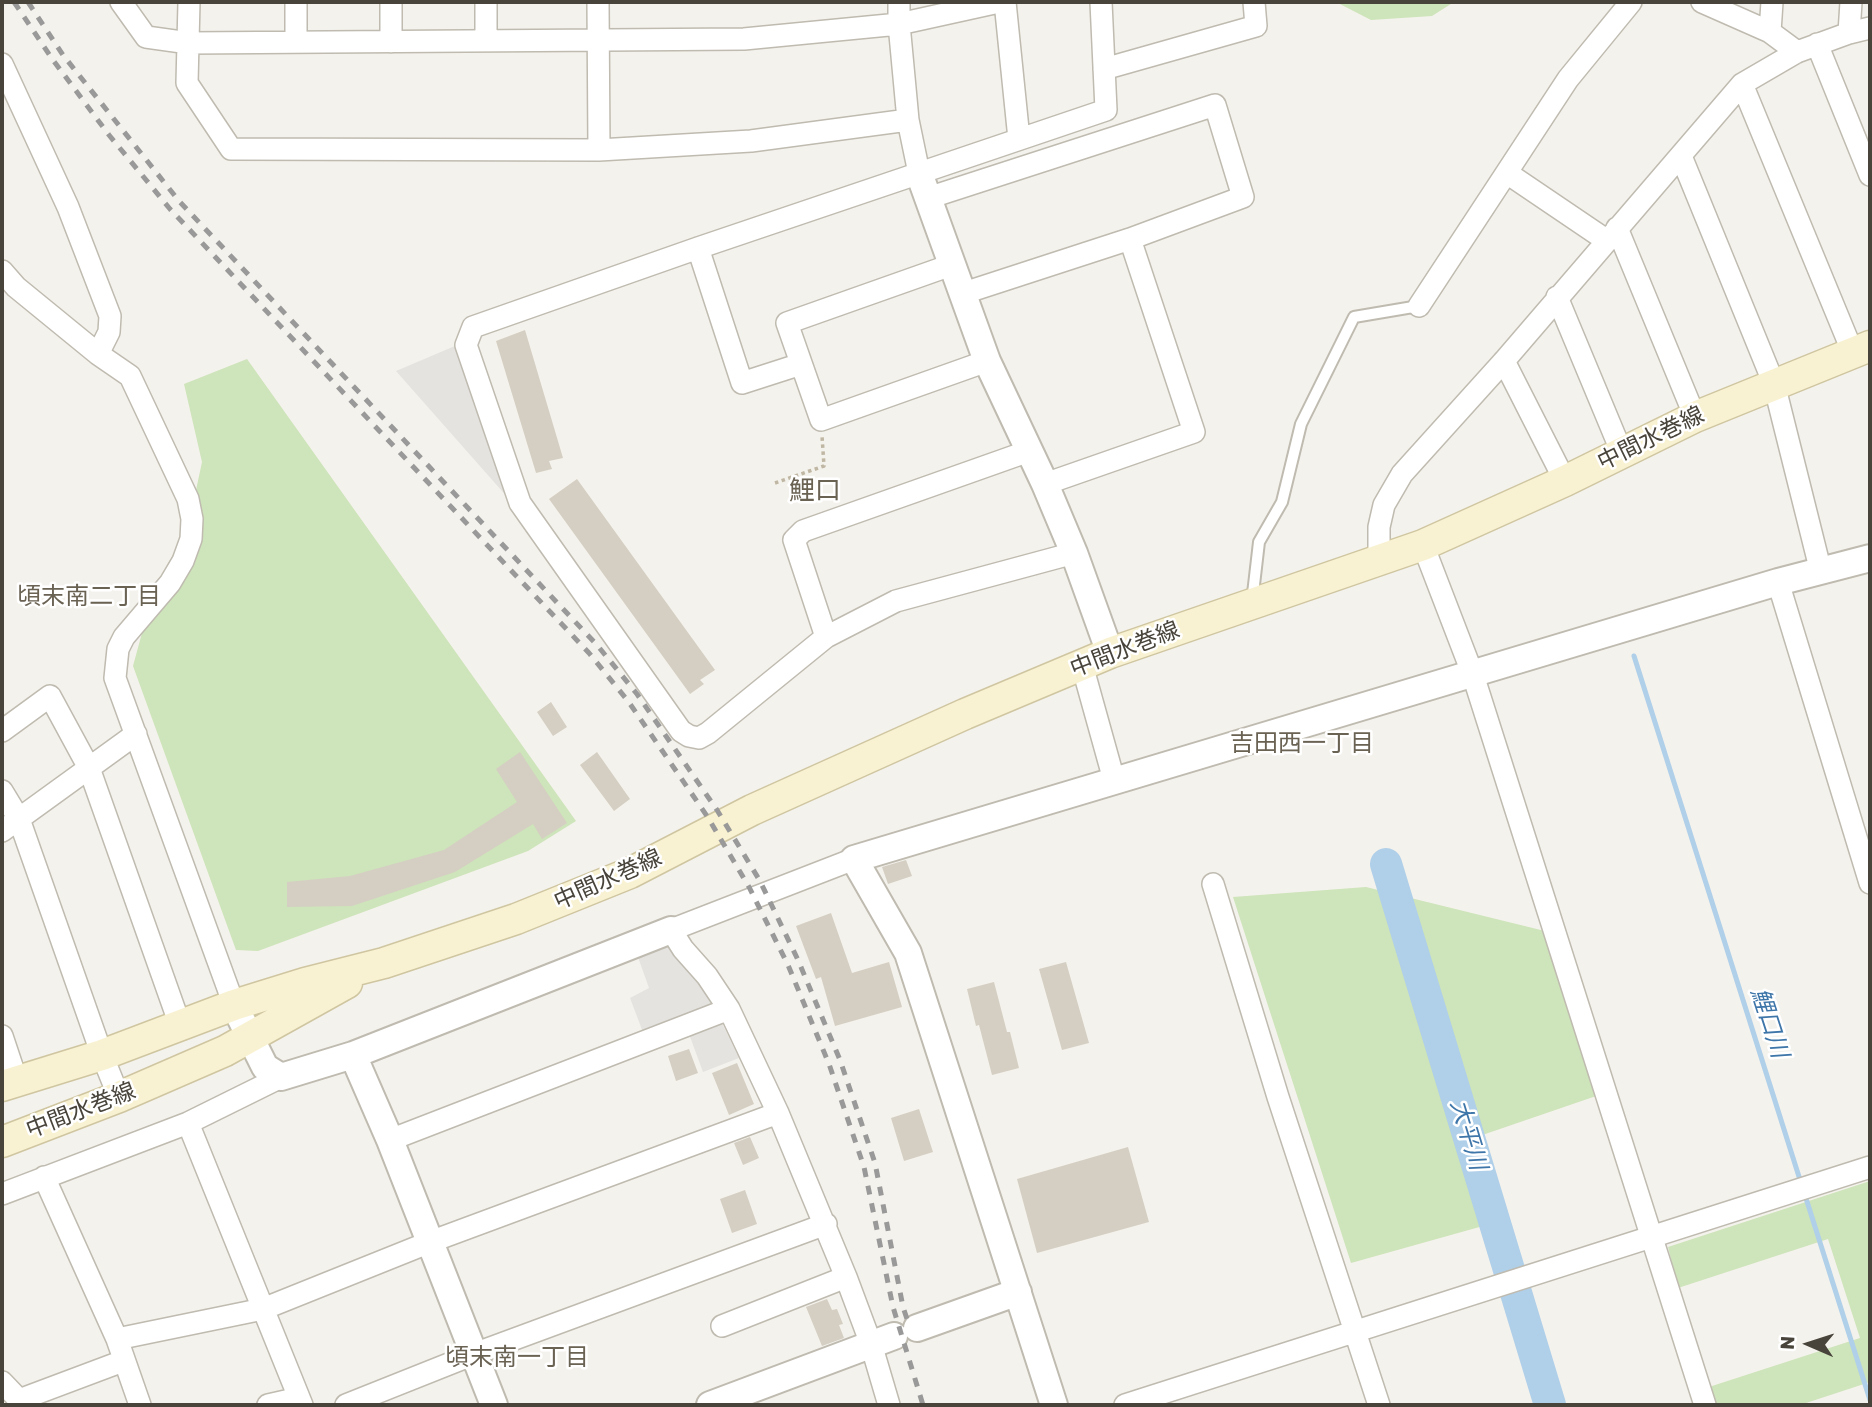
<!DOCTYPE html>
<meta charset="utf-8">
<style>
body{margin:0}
#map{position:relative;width:1872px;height:1407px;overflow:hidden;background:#f4f2ec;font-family:Rubik,sans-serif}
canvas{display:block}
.frame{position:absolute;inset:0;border:4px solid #48443b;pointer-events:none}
.north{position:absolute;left:1774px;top:1309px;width:70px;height:70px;-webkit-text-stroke:5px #fff;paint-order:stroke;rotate:273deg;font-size:19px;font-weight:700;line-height:28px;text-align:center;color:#48443b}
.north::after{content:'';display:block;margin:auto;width:24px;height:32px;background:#48443b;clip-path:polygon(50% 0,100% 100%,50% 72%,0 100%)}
</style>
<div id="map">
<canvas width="1872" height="1407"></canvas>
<div class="frame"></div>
<div class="north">N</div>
</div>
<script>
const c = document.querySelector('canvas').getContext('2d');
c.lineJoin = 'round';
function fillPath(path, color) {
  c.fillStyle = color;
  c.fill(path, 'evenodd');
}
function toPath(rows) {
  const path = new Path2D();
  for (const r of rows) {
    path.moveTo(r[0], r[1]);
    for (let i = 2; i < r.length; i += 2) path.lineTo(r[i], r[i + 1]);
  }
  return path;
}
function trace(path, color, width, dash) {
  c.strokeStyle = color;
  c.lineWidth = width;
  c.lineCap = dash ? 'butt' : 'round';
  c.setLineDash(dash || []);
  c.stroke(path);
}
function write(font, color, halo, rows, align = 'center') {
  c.font = font + ' Rubik,"Noto Sans JP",sans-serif';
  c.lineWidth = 5;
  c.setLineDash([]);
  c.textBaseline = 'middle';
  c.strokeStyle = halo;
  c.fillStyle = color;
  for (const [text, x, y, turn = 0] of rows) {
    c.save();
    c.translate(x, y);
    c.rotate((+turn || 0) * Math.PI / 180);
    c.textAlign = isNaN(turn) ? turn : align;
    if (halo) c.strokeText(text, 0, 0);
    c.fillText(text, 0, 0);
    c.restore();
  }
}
const green = toPath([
 [1336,2,1454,2,1432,16,1371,20],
 [247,359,576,821,528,851,258,951,236,950,133,666,154,589,188,528,202,462,184,384],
 [1366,887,1553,933,1602,1094,1459,1143,1483,1226,1351,1263,1233,897],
 [1870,1181,1870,1382,1800,1405,1714,1405,1709,1387,1860,1338,1828,1239,1678,1288,1668,1247]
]);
const parking = toPath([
 [462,343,509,499,396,371],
 [670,943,709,988,716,1007,644,1035,630,998,649,988,638,957],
 [721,1021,739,1058,703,1072,689,1034]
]);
const stream = toPath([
 [1634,656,1801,1183],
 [1804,1192,1870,1400]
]);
const river = toPath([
 [1386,864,1550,1405]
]);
const building = toPath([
 [525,330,563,458,549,461,552,469,536,473,496,341],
 [577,479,715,670,700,680,704,684,690,694,549,499],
 [551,702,567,727,553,736,537,712],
 [520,752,567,823,542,839,533,824,455,872,352,906,287,907,287,882,350,876,444,850,517,802,496,769],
 [597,752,630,799,614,811,580,765],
 [906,860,912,876,888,884,882,867],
 [831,913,852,973,889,962,902,1007,835,1026,821,977,816,979,796,926],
 [1066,962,1089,1043,1062,1050,1039,969],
 [994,982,1007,1032,1010,1032,1019,1068,992,1075,979,1025,976,1026,967,989],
 [689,1049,698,1073,676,1081,668,1056],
 [737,1063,754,1104,729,1115,712,1073],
 [919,1109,933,1152,904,1161,891,1118],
 [750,1137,759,1158,743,1165,734,1143],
 [1128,1147,1149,1222,1037,1253,1017,1179],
 [745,1190,757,1224,732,1233,720,1199],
 [827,1299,832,1310,837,1309,843,1324,839,1325,844,1338,822,1346,806,1307]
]);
const path = toPath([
 [775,483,824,466,822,436]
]);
const service = toPath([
 [1252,602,1259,542,1282,502,1301,424,1354,317,1419,306]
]);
const minor = toPath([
 [121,2,146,37,189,43,744,39,899,24,999,2],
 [189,2,187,83,231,149,599,150,751,141,908,120],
 [598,2,599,150],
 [899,2,899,24,908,120,919,173],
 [1005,2,1019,139],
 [1702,2,1770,32,1797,52],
 [1770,32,1772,2],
 [1849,33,1851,2],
 [486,41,486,2],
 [296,42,296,2],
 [391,42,391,2],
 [1817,44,1870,175],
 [2,64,68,207,110,316,109,332,98,354],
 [1104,69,1256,26,1254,2],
 [1742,84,1853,353],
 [1681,156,1774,384,1821,572],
 [1507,173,1606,240],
 [928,198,1215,105,1243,197,1130,239,1194,432,1045,484],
 [1617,228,1695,417],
 [698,248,742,383,801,364],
 [951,265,787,323,821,420,987,361],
 [2,271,16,287,98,354,130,376,188,499,192,519,191,539,183,561,170,583,124,637,118,649,115,678,234,1005],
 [961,294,1130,239],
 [1557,297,1622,453],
 [1419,306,1568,79,1631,2],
 [1504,361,1565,481],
 [1423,545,1473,675,1705,1405],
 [1074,553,896,601,826,637,708,733,699,738,689,736,681,731,520,503,466,345,473,327,698,248,1106,110,1101,2],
 [1379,561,1379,527,1384,505,1402,474,1504,361,1742,84,1797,52,1849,33,1870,28],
 [1778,582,1870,883],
 [826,637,794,540,803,531,1029,451],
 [1082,665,1114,780],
 [2,731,50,696,89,768,180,1025],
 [2,791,19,819,102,1055,119,1097],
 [2,831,136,734],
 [854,859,671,930,683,949,707,976,729,1009,778,1113,846,1277,871,1344,889,1405],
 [1213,884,1278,1097,1379,1405],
 [2,1036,17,1081],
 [188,1123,302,1405],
 [390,1140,729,1009],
 [44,1177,117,1339,140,1405],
 [2,1194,188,1123,281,1077],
 [722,1326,846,1277],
 [117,1339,263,1309,430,1242,778,1113],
 [2,1382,24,1405],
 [19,1400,123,1361],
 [268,1405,299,1398],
 [346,1405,474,1354,826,1224],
 [1125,1405,1870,1167]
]);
const tertiary = toPath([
 [919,173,987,361,1045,484,1074,553,1110,653],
 [234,1005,265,1067,281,1077,353,1055,671,930],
 [353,1055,390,1140,494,1405],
 [917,1328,1018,1292],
 [710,1405,894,1336],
 [1054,1405,908,953,854,859,1778,582,1870,558]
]);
const secondary = toPath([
 [2,1086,102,1055,234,1005,305,983,384,963,516,919,630,873,752,810,965,714,1110,653,1423,545,1565,481,1695,417,1870,346],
 [2,1142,119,1097,225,1051,347,983]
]);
const rail = toPath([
 [14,2,53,60,109,135,170,209,589,653,628,701,707,816,749,887,788,965,829,1064,864,1167,893,1307,923,1405],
 [28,2,63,55,179,201,597,645,637,694,717,810,760,881,798,960,840,1060,875,1163,903,1307,909,1325]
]);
const streetNames = [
 ["中間水巻線",1651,439,-26],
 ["中間水巻線",1125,650,-21],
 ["中間水巻線",608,880,-24],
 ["中間水巻線",81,1111,-21]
];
const neighbourhoodNames = [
 ["頃末南二丁目",89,597],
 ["吉田西一丁目",1302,744],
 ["頃末南一丁目",517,1358]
];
const waterNames = [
 ["鯉口川",1769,1023,72],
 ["大平川",1468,1135,73]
];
const quarterNames = [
 ["鯉口",815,491]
];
fillPath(green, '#cee4ba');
fillPath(parking, '#e4e3e0');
trace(stream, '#b0cfe9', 5);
trace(river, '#b0cfe9', 32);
fillPath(building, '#d5cfc3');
trace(service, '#bfbbb0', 14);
trace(minor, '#bfbbb0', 24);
trace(tertiary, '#bfbbb0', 30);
trace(secondary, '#cfc6a1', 33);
trace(path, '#bfb7a3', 3.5, [3.5, 3.5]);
trace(service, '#fff', 10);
trace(minor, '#fff', 21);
trace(tertiary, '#fff', 26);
trace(secondary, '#f9f2d2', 30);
trace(rail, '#999', 5, [9, 9]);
write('23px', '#48443b', '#fff', streetNames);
write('24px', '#6a6253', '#fff', neighbourhoodNames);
write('italic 24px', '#3f76a9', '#fff', waterNames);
write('26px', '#6a6253', '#fff', quarterNames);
</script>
